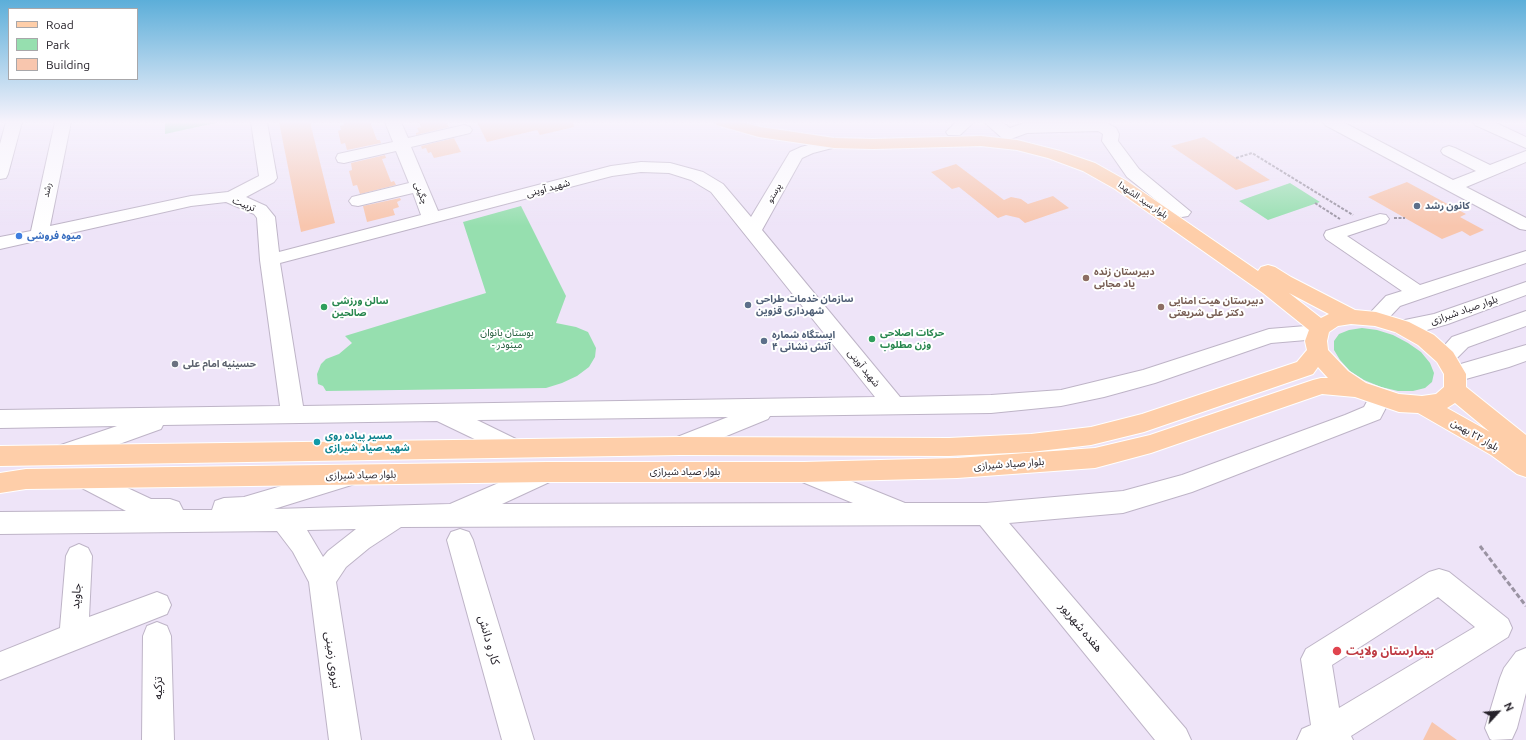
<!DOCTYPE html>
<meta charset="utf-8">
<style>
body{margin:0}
#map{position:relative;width:1526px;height:740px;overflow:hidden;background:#eee4f8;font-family:Ubuntu,sans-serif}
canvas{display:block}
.legend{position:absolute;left:8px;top:8px;width:130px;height:72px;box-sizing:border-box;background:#fff;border:1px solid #a8a7aa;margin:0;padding:5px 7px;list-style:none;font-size:12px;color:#26222a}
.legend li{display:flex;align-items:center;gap:8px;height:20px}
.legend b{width:20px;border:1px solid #a8a7aa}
.north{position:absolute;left:1478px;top:692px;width:40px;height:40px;-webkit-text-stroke:3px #fff;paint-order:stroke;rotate:64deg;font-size:11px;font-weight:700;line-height:16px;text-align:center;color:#26222a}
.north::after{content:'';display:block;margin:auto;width:14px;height:18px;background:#26222a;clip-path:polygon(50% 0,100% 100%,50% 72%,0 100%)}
</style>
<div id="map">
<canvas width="1526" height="740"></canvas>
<ul class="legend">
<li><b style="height:5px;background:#fecea9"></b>Road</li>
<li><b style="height:11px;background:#96dfaf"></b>Park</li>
<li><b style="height:11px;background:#f8c6ae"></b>Building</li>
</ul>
<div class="north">N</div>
</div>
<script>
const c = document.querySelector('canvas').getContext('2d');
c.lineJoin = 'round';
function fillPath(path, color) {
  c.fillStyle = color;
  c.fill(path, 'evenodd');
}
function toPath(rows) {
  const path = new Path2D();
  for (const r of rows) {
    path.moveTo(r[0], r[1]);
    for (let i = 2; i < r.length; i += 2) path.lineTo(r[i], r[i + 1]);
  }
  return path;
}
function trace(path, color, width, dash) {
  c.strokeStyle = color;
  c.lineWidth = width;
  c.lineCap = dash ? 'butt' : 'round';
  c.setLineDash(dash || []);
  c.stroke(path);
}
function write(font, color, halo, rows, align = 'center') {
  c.font = font + ' Ubuntu,"Noto Sans Arabic",sans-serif';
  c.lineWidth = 4;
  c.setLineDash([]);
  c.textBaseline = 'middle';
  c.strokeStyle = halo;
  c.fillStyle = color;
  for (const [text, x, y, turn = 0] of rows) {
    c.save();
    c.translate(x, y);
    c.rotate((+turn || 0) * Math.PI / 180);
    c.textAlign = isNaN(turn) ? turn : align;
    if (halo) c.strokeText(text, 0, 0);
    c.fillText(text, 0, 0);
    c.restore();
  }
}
const green = toPath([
 [165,122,220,122,165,134],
 [1290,183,1320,202,1268,220,1239,201],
 [521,206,566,296,556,323,576,327,588,332,596,348,595,357,589,367,577,376,562,383,546,388,326,391,323,386,318,384,317,374,321,364,326,359,339,354,352,343,345,336,486,293,463,222],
 [1362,328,1377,330,1393,335,1408,343,1421,352,1430,363,1434,373,1432,382,1425,388,1413,391,1398,391,1381,387,1364,380,1350,371,1340,360,1334,350,1334,341,1339,334,1349,330]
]);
const building = toPath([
 [279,122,310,122,335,223,301,232],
 [343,122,370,122,377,140,380,140,381,143,347,150,345,143,341,144,338,131,341,130,340,126,344,125],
 [419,122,446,122,449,127,416,135,416,133,419,132,417,128,421,127],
 [477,122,573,122,574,127,540,135,537,130,487,142],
 [1204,137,1236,158,1270,180,1236,190,1171,146],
 [454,138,461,152,434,158,431,152,428,153,426,148,422,149,421,146],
 [385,155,386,158,382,159,391,182,394,181,396,185,360,194,357,185,353,186,349,171,352,170,351,163],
 [956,164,1004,200,1011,197,1021,199,1028,204,1053,196,1069,208,1025,223,1019,218,1006,215,998,218,959,187,952,189,931,172],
 [1407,182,1466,214,1460,217,1484,230,1470,236,1462,231,1442,239,1368,197],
 [400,198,401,200,397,202,399,207,393,209,395,215,367,222,363,206],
 [1432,722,1457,740,1423,740]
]);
const pathFar1 = toPath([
 [1236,158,1252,153,1353,215],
 [1315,203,1340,219],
 [1394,218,1405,218]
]);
const path = toPath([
 [1480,546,1526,606]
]);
const minor = toPath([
 [6,122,22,122,8,174,6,178,0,179,0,144,6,122],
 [55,122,71,122,50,226,191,196,228,192,259,176,251,122,267,122,277,178,274,182,246,197,266,206,275,217,279,252,421,215,413,193,358,206,352,205,349,201,352,197,409,183,396,151,344,163,338,162,336,158,338,154,393,142,385,122,401,122,408,138,464,125,470,127,472,130,470,133,411,147,438,211,611,166,641,162,670,163,703,172,723,184,751,217,790,152,801,147,834,138,840,140,842,143,840,146,813,153,802,158,762,230,900,397,991,395,1061,390,1143,370,1269,329,1318,325,1325,327,1329,332,1325,337,1318,339,1271,343,1155,383,1104,397,1061,406,991,413,770,416,768,419,680,455,672,453,668,446,672,439,728,417,477,420,520,441,524,448,520,455,512,457,437,421,163,425,161,429,61,465,52,462,49,455,52,448,117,426,0,428,0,410,280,406,260,260,257,218,254,214,226,202,191,206,0,249,0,237,31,231,55,122],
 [641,172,669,173,691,180,711,192,875,397,303,406,280,263,612,176,641,172],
 [956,122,974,122,960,135,948,135,946,132,956,122],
 [984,122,1002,122,1010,128,1024,123,1107,123,1116,128,1119,134,1118,141,1139,169,1191,212,1188,216,1182,217,1176,216,1127,177,1102,141,1103,134,1098,131,1027,133,1008,140,1002,138,984,122],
 [1323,122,1343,122,1453,180,1476,171,1443,154,1441,151,1443,148,1449,146,1455,148,1490,165,1526,151,1526,162,1466,187,1526,218,1526,230,1520,229,1325,125,1323,122],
 [1473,122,1494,122,1526,137,1526,148,1475,125,1473,122],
 [1380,214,1386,215,1389,219,1386,223,1347,236,1420,285,1526,251,1526,263,1400,306,1383,324,1376,326,1369,324,1366,319,1369,314,1386,296,1402,291,1326,239,1324,235,1326,231,1380,214],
 [1526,282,1526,295,1448,324,1420,332,1402,334,1395,332,1392,327,1395,322,1434,314,1526,282],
 [1526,311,1526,326,1468,347,1453,362,1445,365,1437,362,1434,357,1452,337,1526,311],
 [1526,345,1526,361,1509,367,1455,382,1447,380,1444,374,1447,368,1526,345],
 [1380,390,1388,392,1391,398,1380,419,1192,492,1123,513,1009,523,1186,729,1191,740,1155,740,980,525,401,527,369,548,346,567,336,582,361,740,329,740,309,582,293,552,277,531,0,534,0,512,126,511,78,486,75,479,78,472,87,469,151,499,170,499,179,502,183,510,212,510,215,501,224,498,244,497,349,466,358,469,361,476,358,483,274,509,450,504,547,462,556,465,559,472,556,479,502,504,853,503,795,479,792,472,795,465,804,462,905,503,986,503,1123,491,1182,475,1345,415,1364,407,1372,392,1380,390],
 [356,529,328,551,323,557,307,530,356,529],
 [460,529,469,532,473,540,534,740,502,740,447,540,451,532,460,529],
 [79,544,88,548,92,556,89,617,157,592,167,596,171,605,167,614,0,680,0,652,60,628,66,556,70,548,79,544],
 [1439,569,1449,572,1508,619,1512,628,1508,637,1351,736,1353,740,1297,740,1302,729,1311,725,1301,659,1306,649,1429,572,1439,569],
 [1438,597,1475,627,1339,708,1332,665,1438,597],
 [157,622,167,626,171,636,174,740,142,740,143,636,147,626,157,622],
 [1526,648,1526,693,1517,728,1512,739,1492,740,1490,739,1485,728,1500,678,1504,668,1516,652,1526,648]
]);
const major = toPath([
 [715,122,741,122,760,127,834,138,873,139,981,136,1017,140,1060,151,1095,163,1127,181,1258,271,1261,267,1268,265,1275,267,1291,277,1355,310,1376,312,1409,322,1434,335,1453,352,1466,374,1466,387,1526,435,1526,477,1517,474,1491,455,1418,413,1399,412,1355,397,1322,394,1151,453,1095,468,957,478,804,482,547,482,26,489,0,493,0,473,26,469,547,462,804,462,957,458,1095,448,1150,435,1313,380,1321,378,1328,378,1318,367,1313,374,1144,432,1091,445,1031,452,949,456,680,455,0,466,0,446,680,437,949,438,1031,434,1091,427,1142,414,1297,362,1307,350,1305,341,1309,330,1263,293,1115,189,1083,171,1048,158,1017,150,981,146,873,149,834,148,759,137,717,125,715,122],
 [1289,293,1329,314,1321,318,1289,293],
 [1351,324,1375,326,1395,332,1418,345,1437,362,1444,374,1444,387,1436,394,1422,396,1399,394,1366,383,1348,371,1328,350,1327,341,1329,332,1338,326,1351,324],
 [1455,403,1490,432,1447,408,1455,403]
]);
const markers = [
 [1417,206,4,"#5c6f8a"],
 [19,236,4,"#3f7fe0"],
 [1086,278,4,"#8d6e63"],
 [748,305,4,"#5c6f8a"],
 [324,307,4,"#2e9e5b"],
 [1161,307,4,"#8d6e63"],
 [872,339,4,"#2e9e5b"],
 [764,341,4,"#5c6f8a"],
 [175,364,4,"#6b7280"],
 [317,442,4,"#0f9aa8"],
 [1337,651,5,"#e0444e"]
];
const farStreetnames = [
 ["رشد",47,190,-79],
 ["چگینی",421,193,68],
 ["پرستو",774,193,-60],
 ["بلوار سید الشهدا",1143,200,34]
];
const streetNames = [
 ["شهید آوینی",548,188,-15],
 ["تربیت",244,204,22],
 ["بلوار صیاد شیرازی",1464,310,-19],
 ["شهید آوینی",864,368,51],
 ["بلوار ۲۲ بهمن",1475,435,30],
 ["بلوار صیاد شیرازی",1009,464,-4],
 ["بلوار صیاد شیرازی",685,472],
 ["بلوار صیاد شیرازی",361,475,-1]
];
const serviceNames = [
 ["کانون رشد",1425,206],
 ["سازمان خدمات طراحی",756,299],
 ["شهرداری قزوین",756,311],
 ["ایستگاه شماره",772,335],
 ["۴ آتش نشانی",772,347]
];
const shopNames = [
 ["میوه فروشی",27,236]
];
const educationNames = [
 ["دبیرستان زنده",1094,272],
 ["یاد مجابی",1094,284],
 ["دبیرستان هیت امنایی",1169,301],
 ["دکتر علی شریعتی",1169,313]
];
const leisureNames = [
 ["سالن ورزشی",332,301],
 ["صالحین",332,313],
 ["حرکات اصلاحی",880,333],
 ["وزن مطلوب",880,345]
];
const parkNames = [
 ["بوستان بانوان",507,333],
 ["- مینودر",507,345]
];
const worshipNames = [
 ["حسینیه امام علی",183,364]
];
const cultureNames = [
 ["مسیر پیاده روی",325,436],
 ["شهید صیاد شیرازی",325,448]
];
const nearStreetnames = [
 ["جاوید",76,596,-86],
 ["هفده شهریور",1081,627,50],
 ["کار و دانش",489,640,74],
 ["نیروی زمینی",333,660,82],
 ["تزکیه",158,688,-90]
];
const nearHealthnames = [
 ["بیمارستان ولایت",1346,651]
];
fillPath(green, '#96dfaf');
fillPath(building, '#f8c6ae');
trace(minor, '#beb4c7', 2);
trace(major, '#fff', 2);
trace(pathFar1, '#9a93a2', 2, [3, 1.5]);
trace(path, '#9a93a2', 3, [5, 2.5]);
fillPath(minor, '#fff');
fillPath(major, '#fecea9');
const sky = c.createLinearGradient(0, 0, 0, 226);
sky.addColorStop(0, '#5caed9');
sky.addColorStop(0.54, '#f7f3fc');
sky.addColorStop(1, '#f7f3fc00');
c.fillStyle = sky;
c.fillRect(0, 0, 1526, 226);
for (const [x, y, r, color] of markers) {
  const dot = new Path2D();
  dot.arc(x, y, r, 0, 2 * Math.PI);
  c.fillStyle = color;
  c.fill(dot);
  trace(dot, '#fff', 1.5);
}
write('9px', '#26222a', '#fff', farStreetnames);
write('10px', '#26222a', '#fff', streetNames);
write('bold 10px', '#4e5e75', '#fff', serviceNames, 'left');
write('bold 10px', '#366cbe', '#fff', shopNames, 'left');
write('bold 10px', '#785e54', '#fff', educationNames, 'left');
write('bold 10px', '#27864d', '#fff', leisureNames, 'left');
write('10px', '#185432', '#fff', parkNames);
write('bold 10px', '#5b616d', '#fff', worshipNames, 'left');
write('bold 10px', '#0d838f', '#fff', cultureNames, 'left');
write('12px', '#26222a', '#fff', nearStreetnames);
write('bold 12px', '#be3a42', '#fff', nearHealthnames, 'left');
</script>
